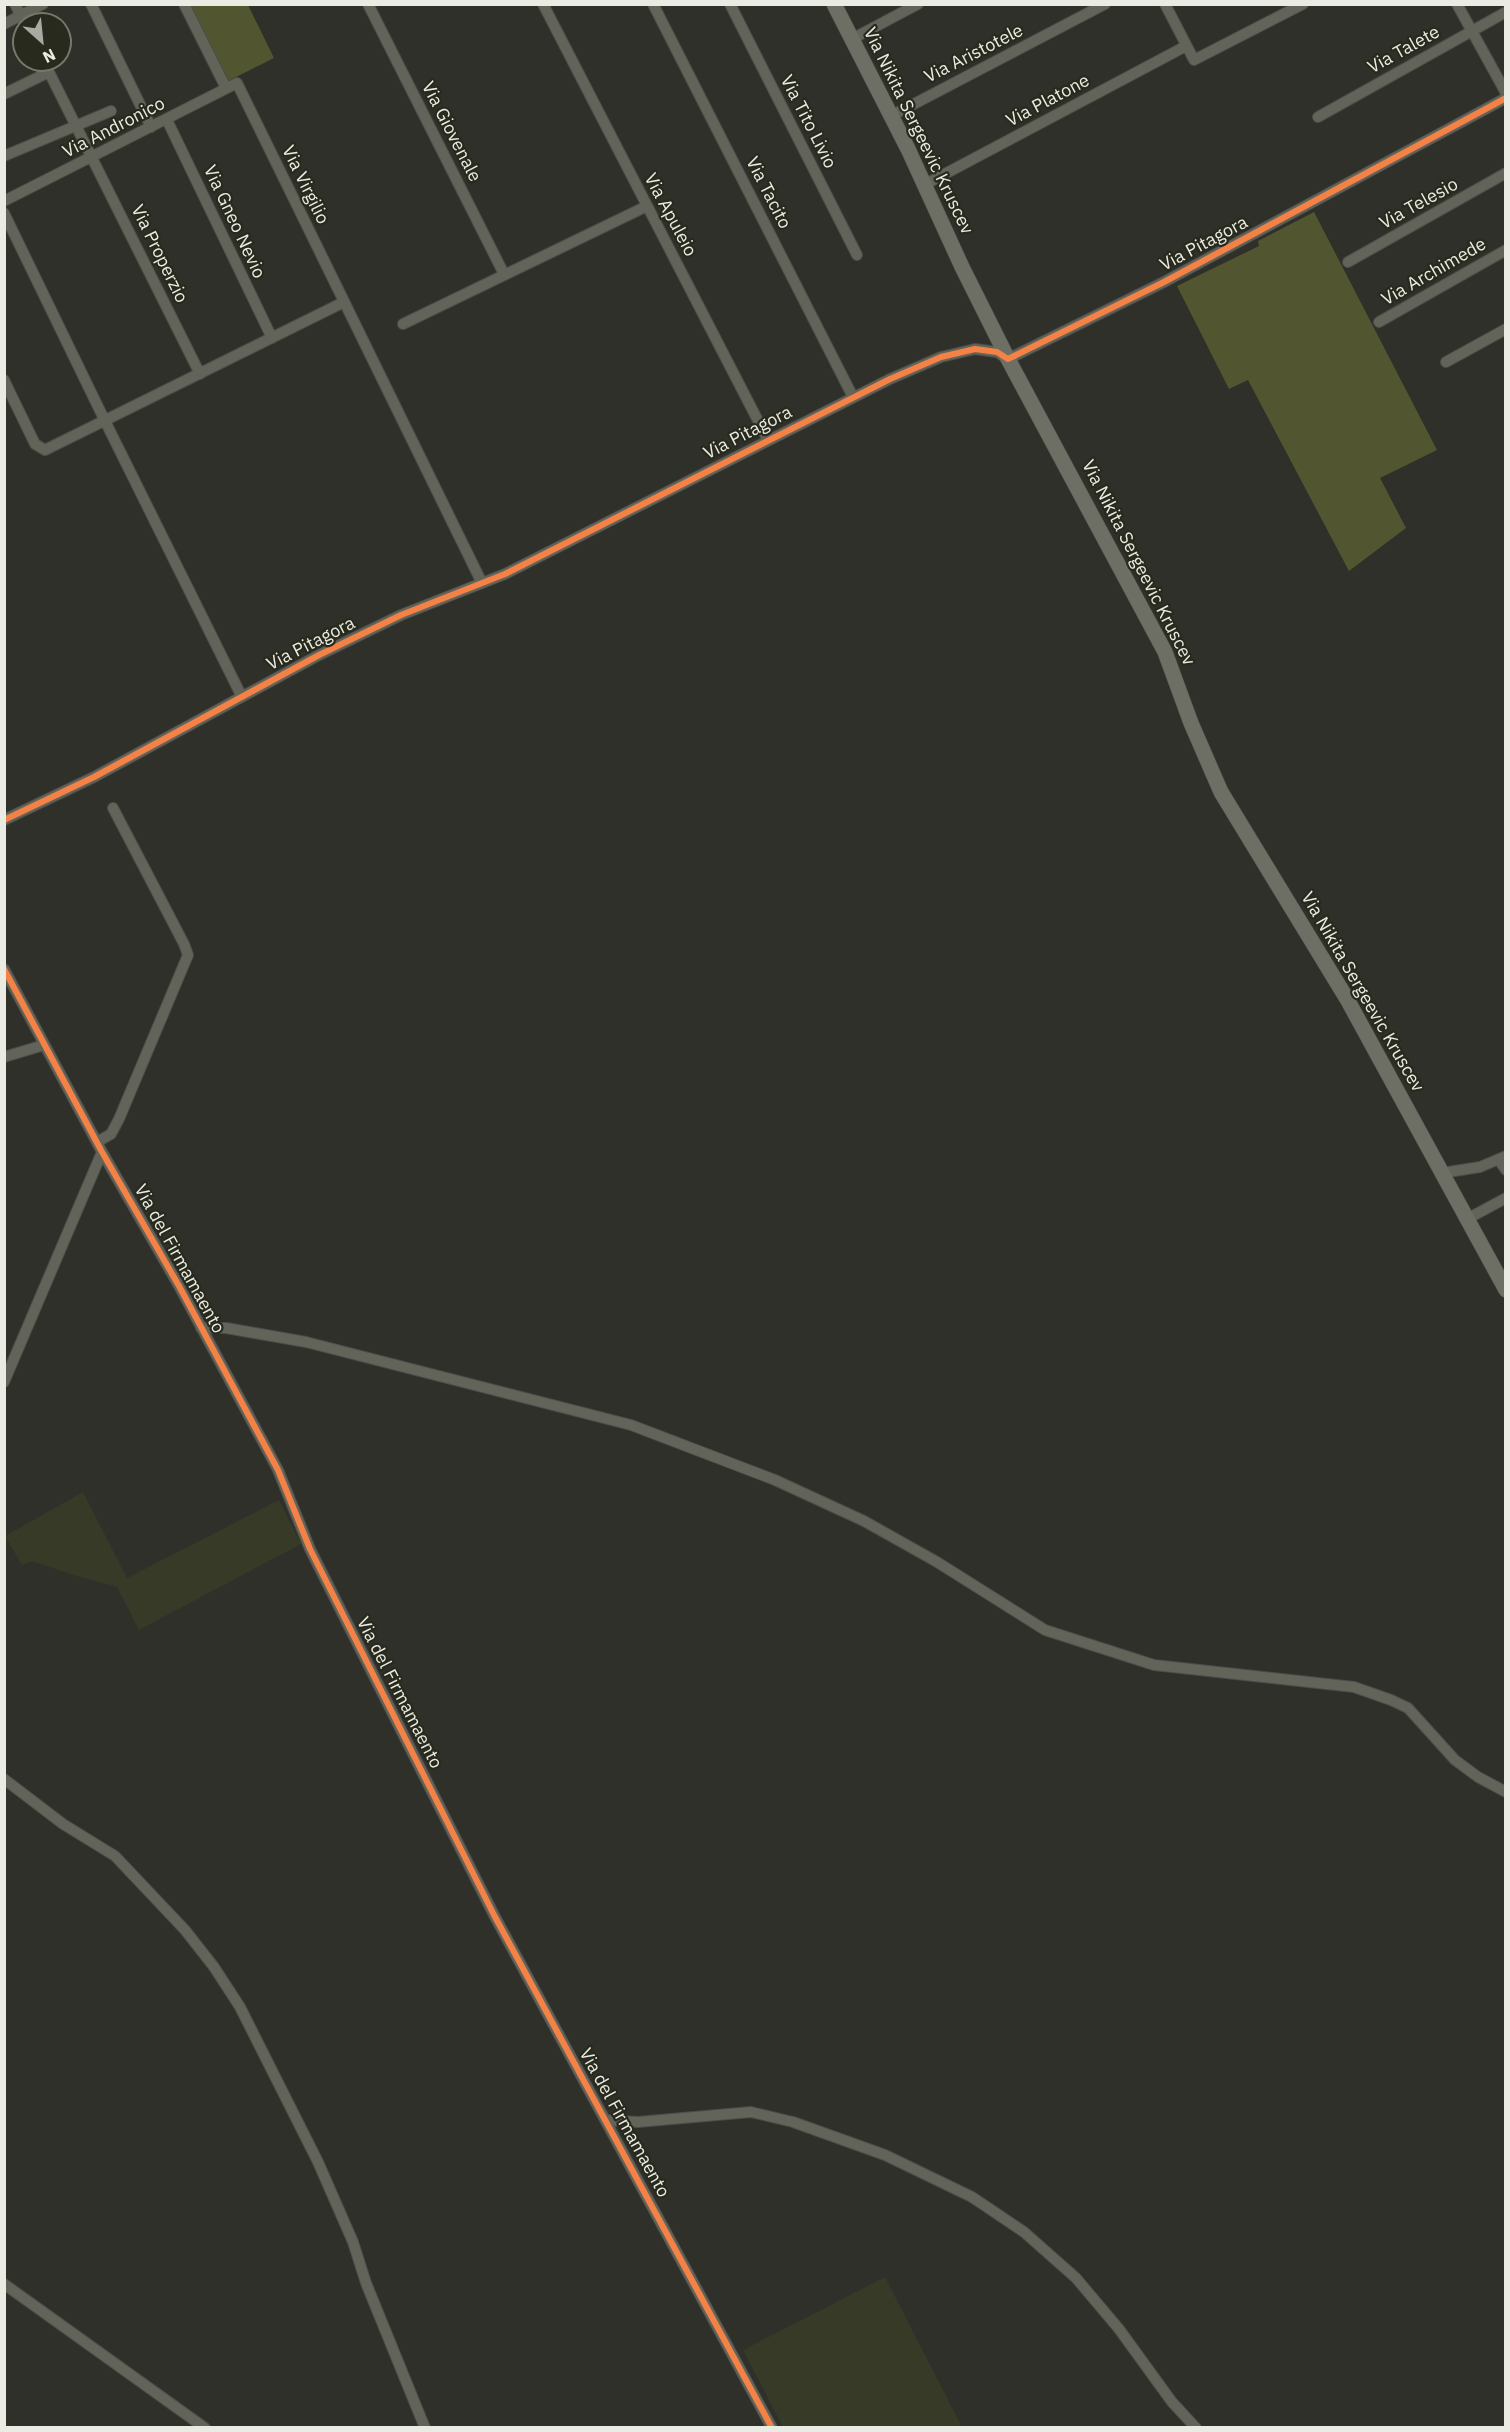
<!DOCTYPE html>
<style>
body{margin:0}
#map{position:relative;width:1510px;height:2432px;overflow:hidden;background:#2f302a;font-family:"IBM Plex Sans",sans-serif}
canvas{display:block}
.frame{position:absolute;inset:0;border:6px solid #eaece3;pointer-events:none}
.north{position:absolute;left:12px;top:12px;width:60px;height:60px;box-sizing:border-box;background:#282a1d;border:2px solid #76786c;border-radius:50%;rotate:153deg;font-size:16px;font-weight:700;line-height:24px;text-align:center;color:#eaece3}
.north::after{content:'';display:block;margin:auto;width:21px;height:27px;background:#a9aaa2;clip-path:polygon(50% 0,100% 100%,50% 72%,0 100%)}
</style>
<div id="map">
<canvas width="1510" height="2432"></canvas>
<div class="frame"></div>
<div class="north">N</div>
</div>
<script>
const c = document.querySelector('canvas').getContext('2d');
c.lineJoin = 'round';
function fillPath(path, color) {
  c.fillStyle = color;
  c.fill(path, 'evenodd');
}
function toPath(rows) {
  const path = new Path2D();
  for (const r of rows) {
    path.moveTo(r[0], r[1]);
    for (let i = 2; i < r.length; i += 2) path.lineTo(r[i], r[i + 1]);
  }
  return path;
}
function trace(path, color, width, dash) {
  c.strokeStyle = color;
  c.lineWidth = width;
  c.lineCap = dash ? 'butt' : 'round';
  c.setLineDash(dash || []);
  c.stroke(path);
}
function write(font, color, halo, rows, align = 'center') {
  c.font = font + ' "IBM Plex Sans",sans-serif';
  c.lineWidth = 4.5;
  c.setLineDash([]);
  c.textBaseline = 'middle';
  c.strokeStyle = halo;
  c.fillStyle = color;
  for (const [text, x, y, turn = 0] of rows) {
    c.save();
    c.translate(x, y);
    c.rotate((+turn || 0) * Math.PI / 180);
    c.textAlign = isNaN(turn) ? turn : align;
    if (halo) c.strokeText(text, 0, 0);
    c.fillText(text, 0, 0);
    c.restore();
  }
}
const built = toPath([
 [83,1492,127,1578,279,1500,301,1544,139,1630,117,1587,76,1576,32,1561,22,1565,5,1536],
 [885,2277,962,2427,783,2427,743,2350]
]);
const green = toPath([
 [189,5,248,5,274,58,228,81],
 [1314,212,1437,450,1380,478,1406,528,1349,571,1248,380,1229,389,1177,286,1259,246,1258,241]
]);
const minor = toPath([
 [15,4,25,24],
 [91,4,151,127],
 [184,4,226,88],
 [368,4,504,274],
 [543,4,768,440],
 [653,4,853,397],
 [730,4,857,255],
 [1165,4,1194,60,1303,4],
 [1457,4,1506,93],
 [4,24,43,4],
 [852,39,918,4],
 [43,60,200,374],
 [4,94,49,72],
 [891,116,1105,4],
 [1318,117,1506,12],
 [167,120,272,338],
 [4,156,111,111],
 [924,185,1186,46],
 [4,201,237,83,482,583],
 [4,213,105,421,242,697],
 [1348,262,1506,173],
 [1379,322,1506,250],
 [403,324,647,206],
 [1446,362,1506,329],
 [4,380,35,444,45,450,344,302],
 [4,820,94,777,319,655,401,615,505,574,890,379,941,357,975,349,997,352,1008,359,1164,282,1506,98],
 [4,969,102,1152,179,1286,278,1470,310,1549,494,1915,772,2428],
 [4,1057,44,1045],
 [97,1142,111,1134,119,1119,188,955,184,944,113,808],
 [1499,1160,1506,1170],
 [1442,1173,1480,1167,1506,1156],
 [1467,1219,1506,1198],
 [201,1328,226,1328,306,1342,631,1425,775,1480,864,1521,937,1562,1045,1630,1154,1665,1354,1687,1391,1700,1408,1708,1455,1760,1478,1777,1506,1792],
 [4,1382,102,1152],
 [4,1779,63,1824,115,1856,185,1930,214,1967,240,2007,318,2162,353,2242,366,2283,425,2428],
 [605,2120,638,2122,751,2112,793,2122,885,2155,972,2197,1024,2232,1076,2278,1119,2329,1172,2402,1196,2428],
 [4,2284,205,2428]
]);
const secondary = toPath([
 [834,4,908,149,962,267,1008,359,1165,652,1191,723,1221,792,1347,999,1506,1290]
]);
const cycleway = toPath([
 [4,820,94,777,319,655,401,615,505,574,890,379,941,357,975,349,997,352,1008,359,1164,282,1506,98],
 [4,969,102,1152,179,1286,278,1470,310,1549,494,1915,772,2428]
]);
const streetNames = [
 ["Via Talete",1404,50,-29],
 ["Via Aristotele",974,54,-27],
 ["Via Platone",1048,101,-28],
 ["Via Tito Livio",808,122,63],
 ["Via Andronico",114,128,-27],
 ["Via Nikita Sergeevic Kruscev",918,131,64],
 ["Via Giovenale",451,132,63],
 ["Via Virgilio",305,185,64],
 ["Via Tacito",768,193,63],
 ["Via Telesio",1419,204,-29],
 ["Via Apuleio",670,215,62],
 ["Via Gneo Nevio",234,222,65],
 ["Via Pitagora",1204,244,-28],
 ["Via Properzio",159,254,64],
 ["Via Archimede",1434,272,-30],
 ["Via Pitagora",748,433,-27],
 ["Via Nikita Sergeevic Kruscev",1138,563,63],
 ["Via Pitagora",311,644,-27],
 ["Via Nikita Sergeevic Kruscev",1362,992,60],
 ["Via del Firmamaento",179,1259,61],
 ["Via del Firmamaento",399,1693,63],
 ["Via del Firmamaento",624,2123,61]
];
fillPath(built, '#363a27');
fillPath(green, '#515631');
trace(minor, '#4c4d48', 12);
trace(secondary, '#4c4d48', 16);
trace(minor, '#62645a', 10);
trace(secondary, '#6d6e64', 15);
trace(cycleway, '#f48246', 6);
write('18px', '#eaece3', '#282a1d', streetNames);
</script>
